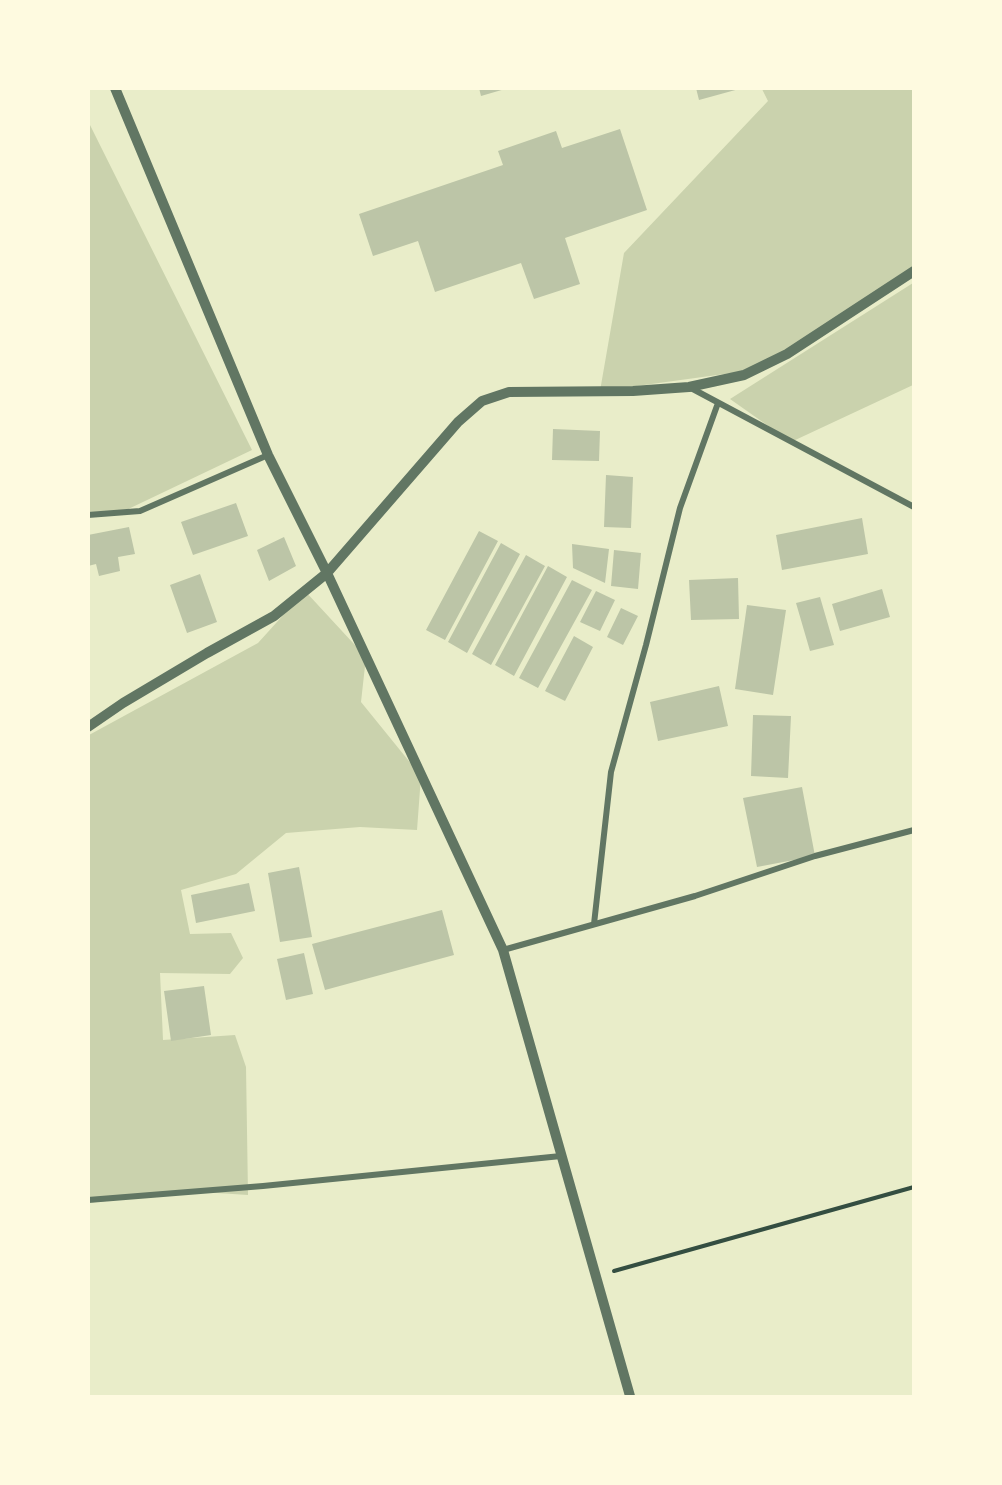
<!DOCTYPE html>
<style>
body{margin:0}
#map{position:relative;width:1002px;height:1485px;overflow:hidden;background:#e9edc9;font-family:"Zilla Slab",serif}
canvas{display:block}
.frame{position:absolute;inset:0;border:90px solid #fefae0;pointer-events:none}
</style>
<div id="map">
<canvas width="1002" height="1485"></canvas>
<div class="frame"></div>
</div>
<script>
const c = document.querySelector('canvas').getContext('2d');
c.lineJoin = 'round';
function fillPath(path, color) {
  c.fillStyle = color;
  c.fill(path, 'evenodd');
}
function toPath(rows) {
  const path = new Path2D();
  for (const r of rows) {
    path.moveTo(r[0], r[1]);
    for (let i = 2; i < r.length; i += 2) path.lineTo(r[i], r[i + 1]);
  }
  return path;
}
function trace(path, color, width, dash) {
  c.strokeStyle = color;
  c.lineWidth = width;
  c.lineCap = dash ? 'butt' : 'round';
  c.setLineDash(dash || []);
  c.stroke(path);
}
const green = toPath([
 [762,89,913,89,913,270,754,370,600,391,624,253,768,101],
 [88,121,252,450,122,512,88,515],
 [913,283,913,385,791,442,730,399],
 [305,591,366,657,361,702,421,776,417,830,360,827,286,833,236,874,181,890,190,934,231,933,243,958,230,974,160,973,163,1040,235,1035,246,1067,248,1195,186,1191,89,1203,89,735,258,643]
]);
const building = toPath([
 [479,88,505,88,505,89,481,96],
 [696,88,738,88,739,89,699,100],
 [620,129,647,210,565,238,580,284,534,299,521,263,435,292,418,241,373,256,359,214,503,165,498,151,556,131,562,148],
 [553,429,600,431,599,461,552,460],
 [606,475,633,477,631,528,604,527],
 [236,503,248,536,193,555,181,522],
 [862,518,868,554,782,570,776,535],
 [129,527,135,554,118,557,120,571,99,576,96,564,88,566,88,535],
 [479,531,498,541,445,640,426,630],
 [284,537,296,566,269,581,257,550],
 [501,543,520,554,467,653,448,642],
 [572,544,609,549,605,583,573,568],
 [614,550,641,553,638,589,611,586],
 [526,555,545,566,491,665,472,654],
 [548,566,567,577,514,676,495,665],
 [200,574,217,622,187,633,170,585],
 [738,578,739,619,691,620,689,580],
 [572,580,592,590,538,688,519,678],
 [882,589,890,617,840,631,832,604],
 [596,591,615,600,600,631,580,622],
 [820,597,834,645,810,651,796,603],
 [747,605,786,610,773,695,735,689],
 [621,608,638,616,623,645,607,637],
 [574,636,593,647,565,701,545,691],
 [719,686,728,726,658,741,650,702],
 [753,715,791,716,788,778,751,776],
 [802,787,815,856,757,867,743,798],
 [299,867,312,937,280,942,268,873],
 [249,883,255,911,196,923,191,895],
 [442,910,454,955,325,990,312,944],
 [304,953,313,994,286,1000,277,959],
 [204,986,211,1035,171,1041,164,991]
]);
const path = toPath([
 [614,1271,914,1187]
]);
const minor = toPath([
 [689,387,914,507],
 [88,515,140,511,268,455],
 [594,924,611,772,646,645,680,508,718,403],
 [503,950,695,896,815,856,914,830],
 [88,1200,263,1186,561,1156]
]);
const tertiary = toPath([
 [115,88,268,455,327,573,503,950,630,1396],
 [88,727,123,703,207,653,274,616,327,573,458,422,482,401,509,392,633,391,689,387,744,375,787,354,914,271]
]);
fillPath(green, '#cad2ad');
fillPath(building, '#bcc5a7');
trace(path, '#344e41', 4);
trace(minor, '#617663', 6);
trace(tertiary, '#617663', 10);
</script>
